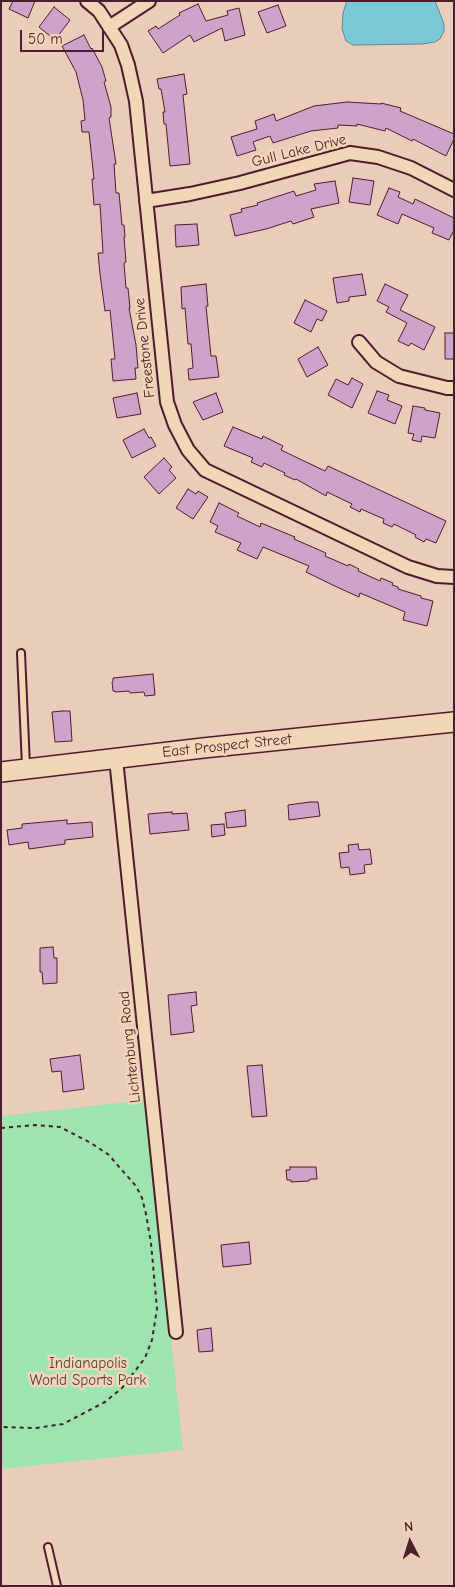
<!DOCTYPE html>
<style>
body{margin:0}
#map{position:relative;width:455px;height:1587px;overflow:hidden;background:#eaccbb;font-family:"Comic Neue",sans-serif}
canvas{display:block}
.frame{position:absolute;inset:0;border:2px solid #4a1f2b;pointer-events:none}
.north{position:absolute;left:385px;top:1517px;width:50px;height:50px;-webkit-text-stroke:4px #f1d6b8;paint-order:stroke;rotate:355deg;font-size:14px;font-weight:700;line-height:20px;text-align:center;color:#4a1f2b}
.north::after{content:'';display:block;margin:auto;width:18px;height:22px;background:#4a1f2b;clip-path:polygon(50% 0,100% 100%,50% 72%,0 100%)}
.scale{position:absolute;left:20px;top:30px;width:84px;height:22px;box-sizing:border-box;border:2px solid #4a1f2b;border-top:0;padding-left:6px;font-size:15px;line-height:18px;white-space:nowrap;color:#4a1f2b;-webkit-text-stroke:4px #f1d6b8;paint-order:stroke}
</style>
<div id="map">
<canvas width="455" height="1587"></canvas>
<div class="frame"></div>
<div class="north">N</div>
<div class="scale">50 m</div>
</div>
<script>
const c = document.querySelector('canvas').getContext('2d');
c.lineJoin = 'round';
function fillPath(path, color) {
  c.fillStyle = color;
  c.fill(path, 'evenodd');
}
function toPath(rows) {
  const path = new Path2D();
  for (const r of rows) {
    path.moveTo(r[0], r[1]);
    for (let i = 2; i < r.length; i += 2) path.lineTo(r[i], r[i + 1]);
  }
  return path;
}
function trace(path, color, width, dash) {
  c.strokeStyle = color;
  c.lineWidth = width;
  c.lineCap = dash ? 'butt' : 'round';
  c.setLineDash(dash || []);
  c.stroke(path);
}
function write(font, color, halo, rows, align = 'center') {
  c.font = font + ' "Comic Neue",sans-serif';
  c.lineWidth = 5;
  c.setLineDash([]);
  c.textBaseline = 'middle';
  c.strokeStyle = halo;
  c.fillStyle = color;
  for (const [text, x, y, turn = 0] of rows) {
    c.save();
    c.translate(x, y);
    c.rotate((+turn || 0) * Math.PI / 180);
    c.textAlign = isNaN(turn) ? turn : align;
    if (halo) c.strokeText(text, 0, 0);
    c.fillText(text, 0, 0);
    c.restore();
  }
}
const green = toPath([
 [146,1100,183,1450,1,1469,1,1116]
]);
const water = toPath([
 [347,1,435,1,444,24,444,31,440,39,435,42,422,44,353,45,346,41,342,29,343,13,347,1]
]);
const building = toPath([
 [13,1,35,1,28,18,9,9,13,1],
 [198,4,206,21,228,15,227,11,239,8,245,35,225,41,222,28,194,42,190,35,163,53,148,31,156,26,158,29,180,15,179,13,198,4],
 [278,5,286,26,267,33,258,12,278,5],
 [54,7,70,20,55,40,39,27,54,7],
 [84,35,91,49,92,48,102,67,106,81,104,82,111,107,111,117,109,118,116,164,114,164,116,193,119,193,122,225,124,225,125,237,124,237,126,262,124,263,126,288,128,288,130,308,129,308,136,345,138,368,135,368,136,379,113,381,111,359,115,359,110,310,105,311,100,274,98,253,103,253,100,204,94,205,92,179,94,179,89,132,82,132,81,121,85,120,83,100,76,72,62,46,84,35],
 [184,74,187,94,183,95,190,164,170,166,166,124,164,124,163,112,165,112,161,89,159,89,157,79,184,74],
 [347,102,381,104,381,103,401,108,400,111,454,134,454,139,446,156,413,139,412,141,386,128,385,131,357,124,357,126,338,125,338,128,311,131,273,143,270,136,253,142,256,150,237,156,231,137,257,129,255,121,274,114,276,121,314,106,347,102],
 [353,178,374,181,370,205,349,202,353,178],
 [335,181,339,203,311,209,314,217,293,224,291,221,266,229,235,236,230,215,242,212,241,209,258,205,257,203,294,191,296,196,316,190,314,184,335,181],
 [389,188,400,192,398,197,413,204,415,199,454,218,454,230,449,240,432,233,434,228,402,214,398,224,377,215,389,188],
 [197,224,199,245,176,247,175,225,197,224],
 [362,274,366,295,349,297,349,301,337,303,333,278,362,274],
 [206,284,208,306,206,306,211,356,216,356,219,377,189,380,188,369,193,368,191,344,188,344,185,308,182,309,181,287,206,284],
 [385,284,408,295,400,310,435,327,424,350,411,343,409,346,398,341,407,323,386,312,389,307,377,301,385,284],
 [305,300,327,311,322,321,317,319,311,332,294,323,305,300],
 [445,333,454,333,454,359,445,359,445,333],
 [318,347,328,365,307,377,298,359,318,347],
 [352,378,363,384,352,408,328,395,336,379,348,385,352,378],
 [377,391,389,395,387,400,402,406,395,424,368,413,377,391],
 [137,393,141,414,117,418,113,398,137,393],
 [216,393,223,412,203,420,193,402,216,393],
 [413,406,425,408,425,410,440,413,435,438,422,436,421,442,412,440,414,434,408,433,413,406],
 [233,427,262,439,263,436,283,446,281,450,325,471,328,466,446,521,436,543,426,539,424,542,415,537,416,535,394,524,392,527,383,523,384,519,361,509,360,512,350,507,352,504,327,492,326,496,296,479,295,480,284,475,285,473,264,463,262,467,251,462,253,458,224,446,233,427],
 [144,429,149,438,151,437,156,446,132,458,123,440,144,429],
 [164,458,172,467,169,470,176,478,159,494,144,477,164,458],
 [188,489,196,494,198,491,208,497,193,519,176,508,188,489],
 [219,503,239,513,237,516,260,527,261,523,295,537,294,539,326,553,325,556,348,566,349,564,359,569,358,571,380,581,381,578,393,583,392,585,398,587,398,589,421,596,421,598,433,601,427,626,403,620,405,612,360,593,359,597,339,588,306,572,309,566,263,547,257,559,237,550,241,543,215,532,218,526,210,522,219,503],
 [153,674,155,695,145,696,144,692,130,693,129,691,115,692,115,691,113,691,112,682,113,681,113,678,153,674],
 [62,711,70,711,72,741,55,742,52,712,62,711],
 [310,802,318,802,320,816,289,820,288,805,310,802],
 [245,810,246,826,227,828,225,813,245,810],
 [172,812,172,814,187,813,189,830,150,834,148,814,172,812],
 [67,820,67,824,92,822,93,837,65,840,65,844,29,849,28,842,9,845,7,830,22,828,22,824,67,820],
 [224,824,225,835,212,837,211,825,224,824],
 [358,844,359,850,370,849,372,864,364,865,365,873,350,875,349,867,341,868,339,853,349,852,348,845,358,844],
 [53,947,54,958,57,958,57,983,43,984,42,972,40,972,40,948,53,947],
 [196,992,197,1005,191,1006,194,1032,171,1035,168,995,196,992],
 [80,1055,84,1089,63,1092,61,1071,52,1072,50,1059,80,1055],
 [262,1065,267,1116,252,1117,247,1066,262,1065],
 [290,1167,316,1167,317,1179,310,1179,309,1181,291,1182,291,1180,287,1180,286,1170,290,1170,290,1167],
 [249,1242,251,1264,223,1267,221,1245,249,1242],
 [211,1328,213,1351,199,1352,197,1330,211,1328]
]);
const path = toPath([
 [1,1128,35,1125,60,1127,91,1143,109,1155,120,1168,136,1186,142,1198,146,1214,151,1243,157,1309,152,1340,145,1358,122,1388,105,1402,63,1424,36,1428,1,1427]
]);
const lane = toPath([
 [21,653,26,766],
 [48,1547,57,1586]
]);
const street = toPath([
 [87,1,99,11,121,45,128,65,136,101,167,402,175,425,188,450,205,470,408,567,437,576,454,577],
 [109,27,149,1],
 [146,201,190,194,240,183,350,153,378,157,411,168,454,190],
 [359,342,376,362,399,376,447,388,454,388],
 [116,759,176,1332]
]);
const secondary = toPath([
 [1,772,203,748,454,722]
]);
const streetNames = [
 ["Gull Lake Drive",299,151,-14],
 ["Freestone Drive",145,348,-96],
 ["East Prospect Street",227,746,-6],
 ["Lichtenburg Road",130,1047,-96]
];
const parkNames = [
 ["Indianapolis",88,1364],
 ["World Sports Park",88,1381]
];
fillPath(green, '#9ee4b1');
fillPath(water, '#7ac9d6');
trace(water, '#678592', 1);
fillPath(building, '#cca3c9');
trace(building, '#4a1f2b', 1);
trace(lane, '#4a1f2b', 10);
trace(street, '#4a1f2b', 16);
trace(secondary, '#4a1f2b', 22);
trace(path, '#4a1f2b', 2, [4, 4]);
trace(lane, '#f1d6b8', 6);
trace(street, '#f1d6b8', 12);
trace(secondary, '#f1d6b8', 19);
write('15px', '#4a1f2b', '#f1d6b8', streetNames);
write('15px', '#573d3f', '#f1d6b8', parkNames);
</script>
